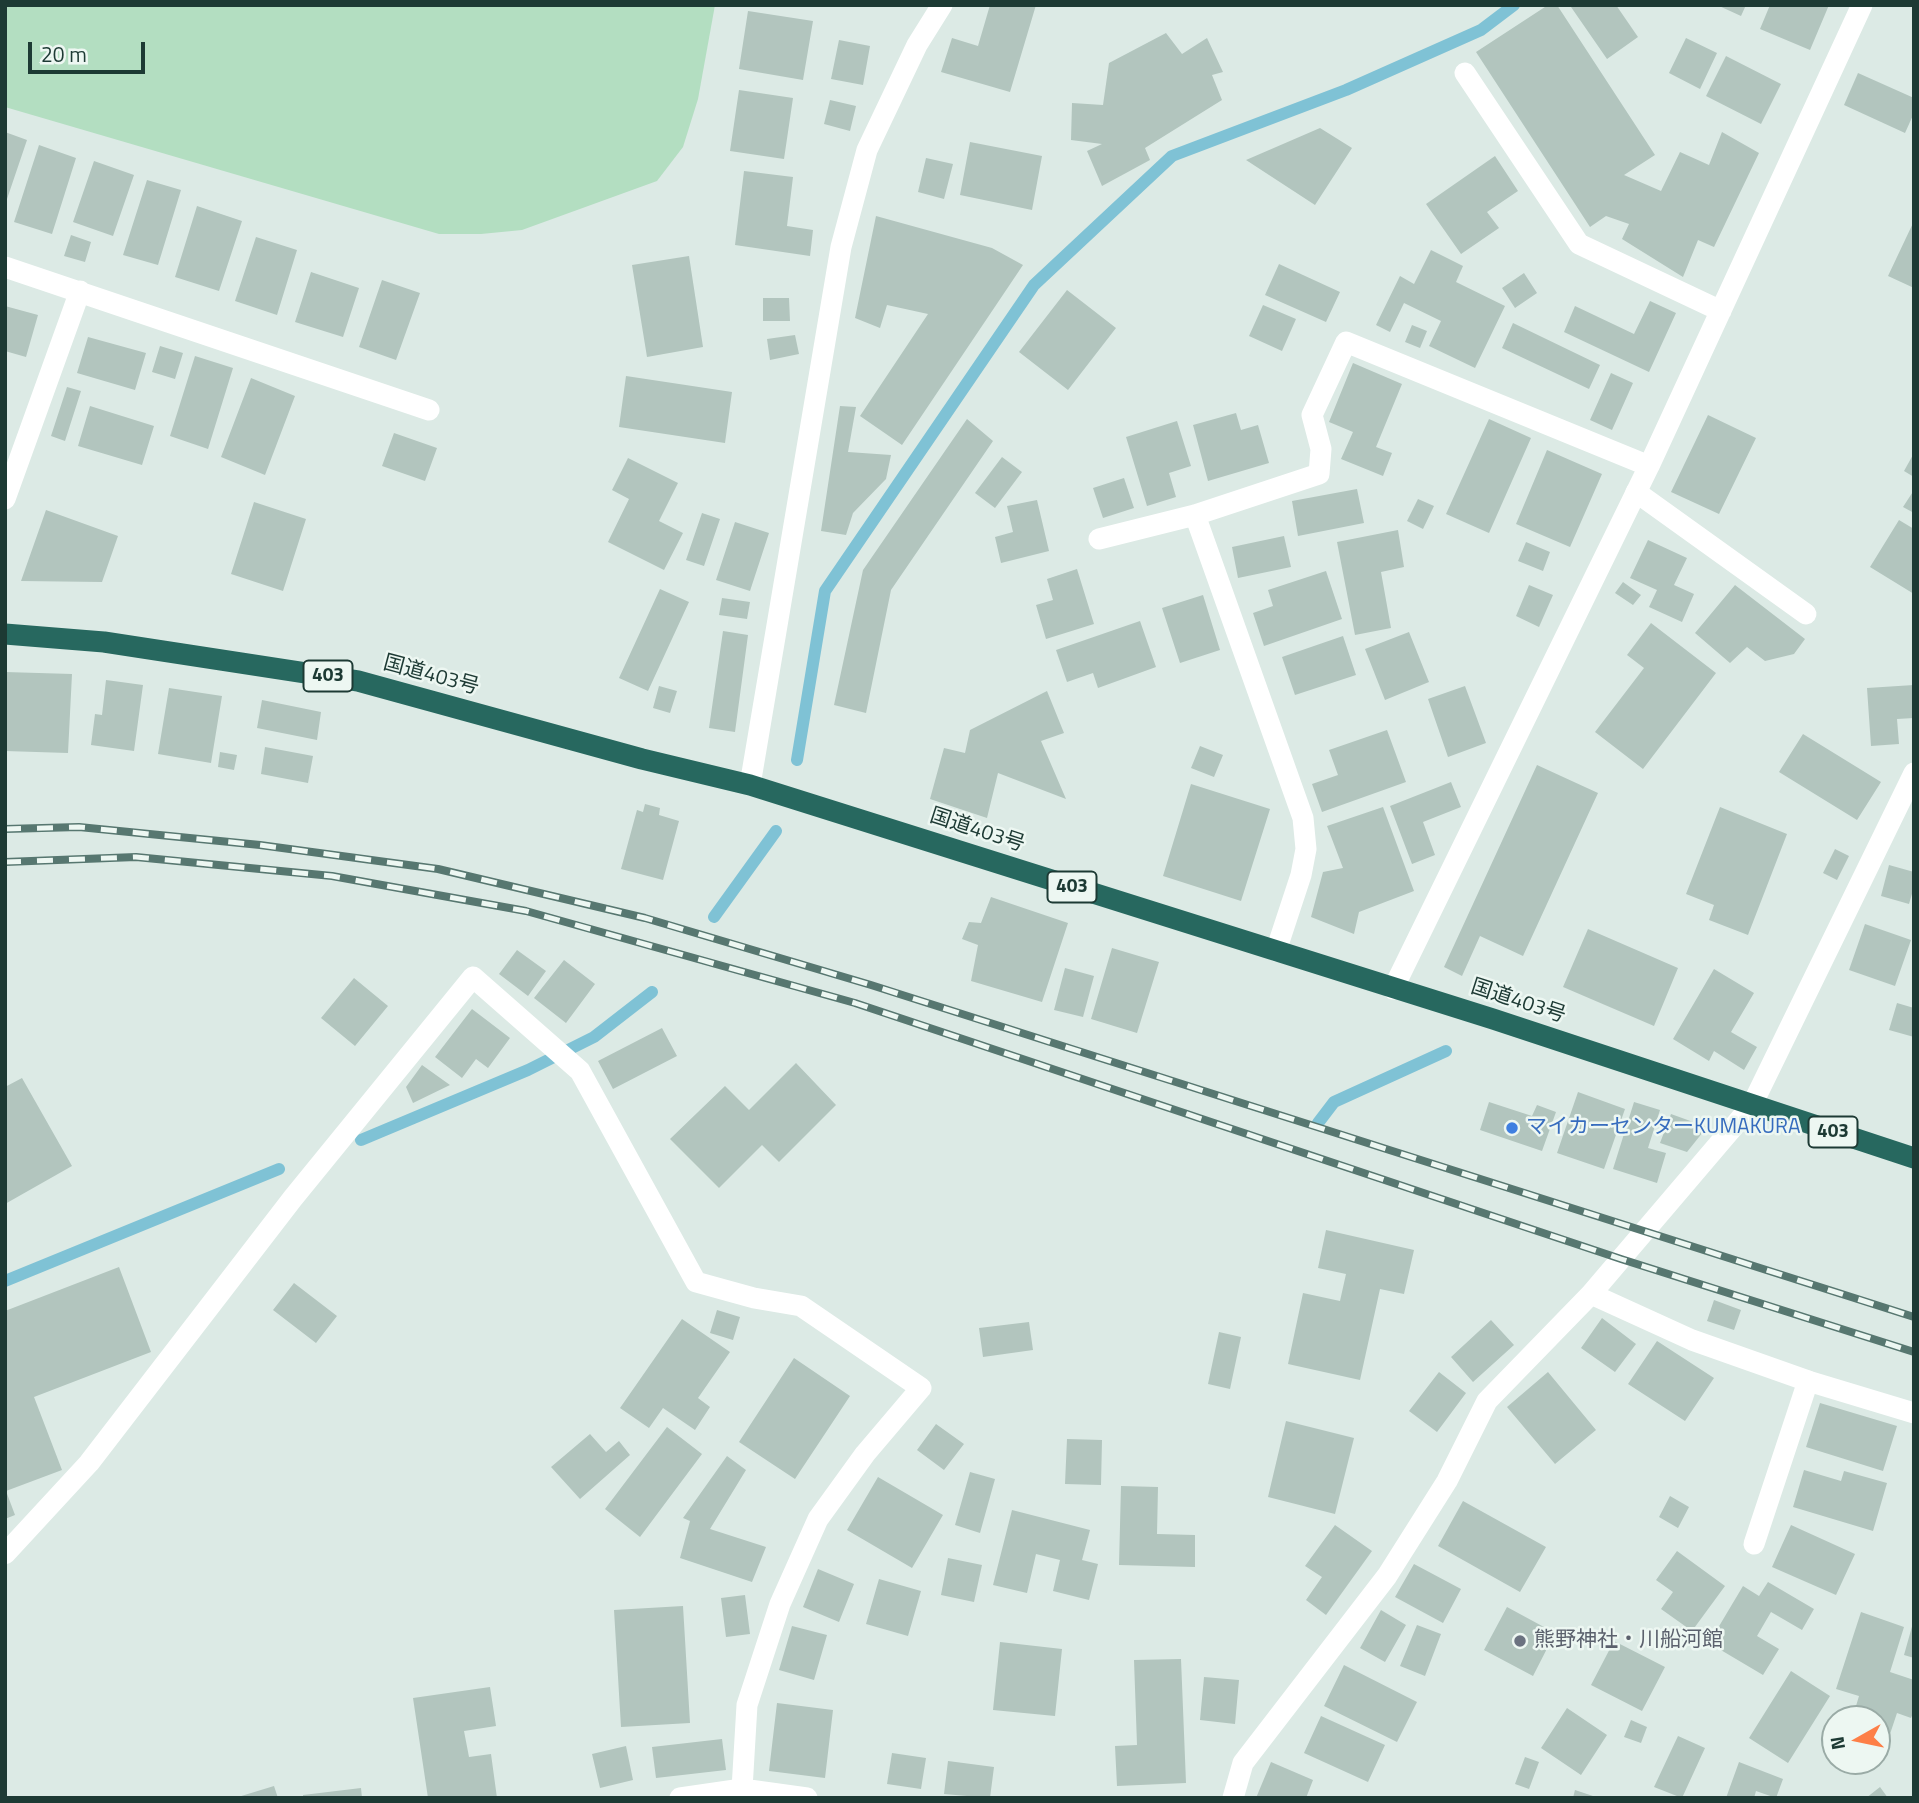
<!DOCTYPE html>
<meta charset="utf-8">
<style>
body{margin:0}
#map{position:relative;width:1919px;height:1803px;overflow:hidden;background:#dceae5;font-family:"Titillium Web",sans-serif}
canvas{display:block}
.frame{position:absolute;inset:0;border:7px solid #1d3a34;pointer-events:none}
.north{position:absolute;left:1821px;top:1705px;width:70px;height:70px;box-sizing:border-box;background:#edf7f2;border:2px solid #9aaba6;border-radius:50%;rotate:261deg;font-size:19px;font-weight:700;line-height:28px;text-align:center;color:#1d3a34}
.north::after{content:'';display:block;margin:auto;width:24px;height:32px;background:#fd7f47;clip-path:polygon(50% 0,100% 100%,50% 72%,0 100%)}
.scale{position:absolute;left:28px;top:42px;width:117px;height:32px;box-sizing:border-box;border:4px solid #1d3a34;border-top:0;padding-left:9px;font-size:21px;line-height:24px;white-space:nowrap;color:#1d3a34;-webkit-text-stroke:5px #edf7f2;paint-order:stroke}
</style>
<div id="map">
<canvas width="1919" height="1803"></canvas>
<div class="frame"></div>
<div class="north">N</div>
<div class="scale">20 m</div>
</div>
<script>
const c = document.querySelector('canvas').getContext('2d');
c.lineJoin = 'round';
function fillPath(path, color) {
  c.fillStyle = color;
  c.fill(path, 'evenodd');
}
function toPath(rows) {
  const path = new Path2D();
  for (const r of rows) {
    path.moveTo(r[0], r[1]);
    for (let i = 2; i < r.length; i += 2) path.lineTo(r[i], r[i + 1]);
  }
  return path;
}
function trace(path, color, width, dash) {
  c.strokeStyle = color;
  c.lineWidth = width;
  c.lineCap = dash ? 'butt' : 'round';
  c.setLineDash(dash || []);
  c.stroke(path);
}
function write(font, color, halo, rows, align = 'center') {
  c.font = font + ' "Titillium Web","Noto Sans JP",sans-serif';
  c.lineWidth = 5;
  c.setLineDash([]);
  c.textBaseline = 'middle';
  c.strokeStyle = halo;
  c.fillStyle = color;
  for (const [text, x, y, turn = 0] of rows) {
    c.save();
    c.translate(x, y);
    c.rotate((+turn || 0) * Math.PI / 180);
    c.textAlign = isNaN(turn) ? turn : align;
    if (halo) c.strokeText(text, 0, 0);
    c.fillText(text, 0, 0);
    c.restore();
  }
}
const green = toPath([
 [5,5,715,5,698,99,683,147,657,181,522,230,481,234,439,234,5,107]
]);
const stream = toPath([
 [797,760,825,591,1034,285,1172,156,1346,90,1481,30,1514,5],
 [714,917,776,831],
 [1318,1123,1334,1102,1446,1051],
 [361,1140,528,1070,594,1037,652,992],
 [5,1281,279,1169]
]);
const building = toPath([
 [990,5,1036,5,1010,92,941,72,952,38,978,46],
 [1548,5,1557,5,1655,155,1624,175,1661,191,1680,152,1709,165,1722,132,1759,153,1714,247,1698,240,1683,277,1622,239,1629,224,1606,216,1590,227,1476,52],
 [1574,5,1616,5,1638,37,1607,59,1571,7],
 [1717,5,1746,5,1741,16],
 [1770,5,1829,5,1810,50,1760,29],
 [748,11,813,21,803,80,739,69],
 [1166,33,1182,54,1207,38,1223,72,1212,75,1222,100,1145,148,1150,160,1102,186,1087,151,1102,144,1071,140,1072,103,1103,105,1109,63],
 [1686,38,1717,53,1700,89,1669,73],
 [839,40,870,46,863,85,831,79],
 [1726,56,1781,84,1761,124,1706,96],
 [1858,73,1914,98,1914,113,1905,133,1844,105],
 [739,90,793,98,784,159,730,151],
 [830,100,856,106,850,131,824,124],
 [1320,128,1352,148,1315,205,1246,160],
 [5,132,27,140,6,202,5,201],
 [970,142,1042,156,1032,210,960,195],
 [39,145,76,158,52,234,14,222],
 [1495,156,1518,191,1487,212,1499,228,1461,254,1426,204],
 [926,158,953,164,944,199,918,192],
 [94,161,134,175,113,236,73,222],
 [744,171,793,177,787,226,813,230,810,256,735,245],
 [147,180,181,190,158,265,123,255],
 [197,206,242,221,219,291,175,277],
 [876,216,992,248,1023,265,902,445,860,416,928,314,887,305,880,328,855,318],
 [1914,221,1914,288,1888,276],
 [71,235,91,242,85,262,64,256],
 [256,237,297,250,277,315,235,301],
 [1431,250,1463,266,1456,282,1505,306,1475,368,1429,346,1441,321,1404,303,1390,332,1376,325,1400,276,1414,284],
 [689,256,703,347,647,357,632,265],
 [1279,264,1340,292,1326,322,1265,295],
 [311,272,359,288,343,337,295,322],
 [1524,273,1537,293,1515,308,1502,288],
 [382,280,420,293,396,360,359,347],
 [1067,290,1116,328,1068,390,1019,352],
 [763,298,789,298,790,321,763,321],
 [1650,301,1676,313,1649,372,1564,332,1575,306,1634,334],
 [1263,305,1296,319,1282,351,1249,336],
 [5,306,38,315,26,357,5,351],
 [1513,323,1600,365,1589,389,1502,348],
 [1412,325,1427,331,1420,348,1405,342],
 [795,335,799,354,770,360,767,339],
 [88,337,146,353,135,390,77,373],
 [160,346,183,353,175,379,152,372],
 [195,356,233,368,208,449,170,436],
 [1353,363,1402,384,1376,447,1392,453,1383,476,1341,459,1353,432,1329,422],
 [1611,373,1633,383,1612,430,1590,420],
 [626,376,732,392,725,443,619,427],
 [251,378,295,396,265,475,221,457],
 [67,387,81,391,65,441,51,436],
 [90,406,154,426,142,465,78,446],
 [840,406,856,407,848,452,891,455,886,479,853,513,846,535,821,531],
 [1236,413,1241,430,1258,425,1269,463,1208,481,1193,425],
 [1708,415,1756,438,1719,514,1671,492],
 [967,419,993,441,891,590,866,713,834,705,863,570],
 [1489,419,1531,438,1489,533,1446,514],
 [1177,421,1191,466,1169,473,1176,497,1147,506,1126,437],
 [394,433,437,448,425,481,382,466],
 [1547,450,1602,474,1570,547,1516,524],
 [1914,453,1914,477,1904,471],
 [1002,457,1022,472,995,508,975,493],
 [628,458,678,483,659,521,683,533,664,570,608,542,629,499,612,490],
 [1124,478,1134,508,1103,518,1093,488],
 [1357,489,1364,523,1298,536,1292,501],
 [1914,490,1914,513,1903,507],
 [1418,499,1434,506,1423,529,1407,521],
 [1037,500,1049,551,1001,563,995,537,1013,532,1007,506],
 [254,502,306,519,283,591,231,574],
 [46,510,118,536,102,582,21,581],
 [702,513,720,519,704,566,686,560],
 [1899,520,1914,529,1914,594,1870,567],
 [735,522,769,533,750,591,716,580],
 [1398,530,1404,567,1381,572,1391,628,1355,635,1337,542],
 [1284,536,1291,567,1238,578,1232,547],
 [1648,540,1687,558,1674,585,1694,594,1682,622,1649,607,1657,590,1630,578],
 [1526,542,1550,552,1543,571,1518,561],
 [1077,569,1094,624,1046,639,1036,605,1053,600,1047,579],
 [1326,571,1342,619,1264,646,1253,613,1273,606,1268,590],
 [1623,582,1641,595,1633,605,1615,593],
 [1529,585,1553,595,1539,627,1516,616],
 [1735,585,1805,639,1794,654,1765,661,1747,647,1730,663,1695,633],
 [660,589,689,602,648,691,619,678],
 [1203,595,1220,650,1180,663,1162,608],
 [722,598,750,602,747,619,719,615],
 [1140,621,1156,667,1098,688,1093,673,1067,682,1056,650],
 [1651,623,1716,673,1643,769,1595,732,1644,668,1627,655],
 [723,631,748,635,735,732,709,728],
 [1409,632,1429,682,1385,700,1365,649],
 [1343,636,1356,675,1295,695,1282,657],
 [5,672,72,674,68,753,5,751],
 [106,680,143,685,134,751,91,745,95,714,102,715],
 [1914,685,1914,718,1897,719,1899,744,1871,746,1867,688],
 [659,686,677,691,670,713,653,708],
 [1465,686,1486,743,1448,757,1428,699],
 [169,688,222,696,211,763,158,754],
 [1047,691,1064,733,1041,741,1066,799,998,773,987,818,930,799,944,748,965,753,970,730],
 [262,700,321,712,317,740,257,728],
 [1387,730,1406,782,1322,812,1312,784,1338,775,1329,750],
 [1803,734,1881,782,1857,820,1779,772],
 [1200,746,1223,755,1214,777,1191,768],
 [265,747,313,756,308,783,261,774],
 [220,752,237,755,234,770,218,767],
 [1537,765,1598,793,1523,956,1480,936,1462,976,1444,967],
 [1451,782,1461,807,1423,822,1435,855,1412,864,1390,806],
 [1191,784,1270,809,1241,901,1163,876],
 [645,804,660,808,659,815,679,821,663,880,621,869,637,810,643,812],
 [1383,807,1414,891,1359,912,1354,934,1311,917,1323,872,1343,868,1327,826],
 [1720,807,1787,834,1748,935,1709,920,1714,905,1686,894],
 [1835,849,1849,856,1837,880,1823,873],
 [1889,865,1914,872,1914,887,1909,904,1881,896],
 [991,897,1068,923,1042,1002,971,981,978,945,962,939,969,922,981,923],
 [1865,924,1911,940,1895,986,1849,970],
 [1588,929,1678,968,1654,1026,1563,987],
 [1112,948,1159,962,1137,1033,1091,1019],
 [517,950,546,971,528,996,499,974],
 [564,960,595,984,566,1023,534,998],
 [1065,968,1094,976,1083,1017,1054,1010],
 [1714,969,1754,993,1731,1032,1757,1047,1744,1070,1714,1051,1709,1061,1673,1039],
 [354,978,388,1006,355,1046,321,1018],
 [1897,1003,1914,1008,1914,1037,1889,1030],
 [472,1009,510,1038,488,1068,476,1059,462,1078,435,1057],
 [662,1028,677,1056,613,1089,598,1061],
 [796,1063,836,1105,779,1162,762,1145,719,1188,670,1139,725,1086,749,1110],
 [422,1065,450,1085,413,1103,406,1087],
 [22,1078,72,1166,5,1204,5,1087],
 [1578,1092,1625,1109,1604,1169,1557,1153],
 [1489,1102,1532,1116,1537,1105,1556,1112,1542,1151,1480,1130],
 [1634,1102,1660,1110,1648,1148,1666,1153,1657,1183,1613,1169],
 [1671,1114,1707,1127,1687,1152,1660,1143],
 [1326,1230,1414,1250,1404,1294,1380,1289,1360,1380,1288,1364,1303,1293,1340,1301,1346,1274,1318,1268],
 [119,1267,151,1352,34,1397,62,1470,6,1491,15,1515,5,1519,5,1311],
 [294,1283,337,1316,316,1343,273,1310],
 [1714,1300,1741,1310,1734,1330,1707,1321],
 [717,1310,740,1317,733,1340,710,1333],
 [1602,1318,1636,1344,1615,1372,1581,1348],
 [682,1319,730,1352,698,1398,710,1407,695,1430,663,1408,649,1428,620,1408],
 [1491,1320,1514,1345,1473,1382,1451,1357],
 [1029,1322,1033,1350,983,1357,979,1328],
 [1219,1332,1241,1337,1230,1389,1208,1384],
 [1657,1341,1714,1378,1685,1421,1628,1384],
 [794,1358,850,1396,795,1479,739,1442],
 [1439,1372,1466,1393,1437,1432,1409,1411],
 [1548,1372,1596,1430,1555,1464,1507,1407],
 [1820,1403,1897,1426,1883,1471,1806,1447],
 [1286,1421,1354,1438,1335,1514,1268,1497],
 [936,1424,964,1444,944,1470,917,1450],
 [667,1427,702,1454,640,1537,605,1509],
 [590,1434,606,1452,619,1441,630,1455,580,1499,551,1467],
 [1067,1439,1102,1440,1101,1485,1065,1484],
 [727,1456,746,1470,710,1529,766,1547,752,1582,680,1558,690,1521,683,1518],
 [1804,1470,1841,1481,1844,1471,1887,1483,1873,1531,1793,1507],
 [970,1472,995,1479,980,1533,955,1525],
 [878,1477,943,1515,912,1568,847,1530],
 [1121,1486,1158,1487,1157,1534,1195,1535,1195,1567,1119,1565],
 [1670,1496,1689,1507,1678,1528,1659,1517],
 [1463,1501,1546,1547,1520,1592,1438,1546],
 [1012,1510,1090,1530,1082,1560,1098,1564,1089,1600,1053,1591,1060,1560,1036,1554,1027,1593,993,1585],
 [1335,1525,1372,1551,1326,1615,1306,1600,1322,1577,1305,1566],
 [1791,1525,1855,1554,1836,1595,1772,1567],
 [1677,1551,1725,1586,1692,1631,1661,1609,1673,1592,1656,1580],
 [948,1558,982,1565,974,1602,941,1595],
 [1414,1564,1461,1589,1443,1623,1395,1597],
 [818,1569,854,1584,839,1622,803,1607],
 [879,1579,921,1591,908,1636,866,1624],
 [1768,1582,1814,1609,1802,1630,1771,1612,1757,1636,1779,1649,1763,1675,1709,1643,1743,1586,1759,1596],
 [745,1595,750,1634,726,1637,721,1598],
 [683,1606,690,1723,621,1727,614,1610],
 [1507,1607,1555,1633,1533,1676,1484,1650],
 [1381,1610,1406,1625,1385,1662,1360,1648],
 [1861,1612,1904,1627,1890,1672,1914,1680,1914,1711,1911,1718,1897,1713,1885,1749,1877,1746,1877,1719,1863,1719,1853,1716,1859,1696,1836,1689],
 [1913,1623,1914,1623,1914,1658,1904,1655],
 [1417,1625,1441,1634,1425,1676,1400,1666],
 [792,1626,827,1635,814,1680,779,1670],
 [1614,1641,1665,1667,1642,1711,1591,1685],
 [1000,1642,1062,1649,1055,1716,993,1710],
 [1181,1659,1186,1783,1117,1786,1115,1746,1137,1745,1134,1660],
 [1344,1665,1417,1702,1397,1742,1324,1706],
 [1791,1671,1830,1696,1788,1763,1749,1738],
 [1204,1677,1239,1680,1235,1724,1200,1720],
 [490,1687,496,1726,464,1731,469,1757,491,1754,497,1798,428,1798,413,1698],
 [777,1703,833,1710,825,1778,769,1771],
 [1567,1708,1607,1735,1581,1775,1541,1748],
 [1321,1716,1385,1745,1368,1782,1304,1753],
 [1631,1720,1647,1727,1641,1743,1624,1737],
 [1678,1736,1705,1748,1682,1798,1654,1787],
 [722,1739,726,1770,656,1778,652,1747],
 [626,1746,633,1780,600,1788,592,1754],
 [892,1753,926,1758,921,1789,887,1784],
 [1525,1757,1539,1762,1529,1789,1515,1784],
 [948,1761,994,1767,990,1798,944,1794],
 [1271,1762,1313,1780,1306,1798,1256,1798],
 [1739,1762,1783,1779,1776,1798,1756,1791,1754,1798,1726,1798],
 [274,1786,278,1798,239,1798,238,1797],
 [1880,1787,1888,1798,1866,1798],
 [361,1788,362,1798,303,1798,303,1795],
 [1575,1790,1596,1797,1596,1798,1573,1798]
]);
const lane = toPath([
 [1636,492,1806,614],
 [1754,1544,1808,1381]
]);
const street = toPath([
 [1465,73,1579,244,1721,311],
 [5,267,429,410],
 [5,499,80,291],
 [1195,515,1303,818,1306,849,1301,875,1276,951],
 [1099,539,1195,515,1319,474,1321,449,1312,415,1346,342,1649,466],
 [750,785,841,247,867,150,917,45,942,5],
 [1393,989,1649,466,1862,5],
 [1591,1294,1692,1340,1808,1381,1914,1413],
 [5,1554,89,1463,293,1198,473,977,580,1071,696,1282,754,1298,801,1306,921,1388,865,1454,818,1519,780,1604,747,1705,742,1789],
 [680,1798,742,1789,807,1798],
 [1233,1798,1243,1763,1387,1576,1447,1481,1487,1401,1591,1294,1752,1105,1914,773]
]);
const highway = toPath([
 [5,634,104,642,358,681,642,759,750,785,1493,1019,1914,1158]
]);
const rail = toPath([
 [5,829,79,827,260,845,438,869,645,918,871,985,1914,1317],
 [5,862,136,857,332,876,526,911,855,1003,1621,1259,1914,1352]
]);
const markers = [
 [1512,1128,7,"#3f7fe0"],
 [1520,1641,7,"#6b7280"]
];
const shields = [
 [328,676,49],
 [1072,887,49],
 [1833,1132,49]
];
const shieldNames = [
 ["403",328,676],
 ["403",1072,887],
 ["403",1833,1132]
];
const streetNames = [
 ["国道403号",431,676,15],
 ["国道403号",977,831,18],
 ["国道403号",1518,1002,18]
];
const shopNames = [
 ["マイカーセンターKUMAKURA",1526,1128]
];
const worshipNames = [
 ["熊野神社・川船河館",1534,1641]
];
fillPath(green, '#b3dec1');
trace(stream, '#7fc2d5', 12);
fillPath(building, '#b2c5be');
trace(lane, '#fff', 21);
trace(street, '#fff', 21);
trace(highway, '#27685f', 21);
trace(rail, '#577770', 8);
trace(rail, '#edf7f2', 5, [16]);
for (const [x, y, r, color] of markers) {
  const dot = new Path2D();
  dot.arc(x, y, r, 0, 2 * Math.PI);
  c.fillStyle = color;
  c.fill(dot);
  trace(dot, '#edf7f2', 2.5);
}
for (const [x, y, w] of shields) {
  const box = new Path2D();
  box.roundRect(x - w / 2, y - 15.5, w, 31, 5);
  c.fillStyle = '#edf7f2';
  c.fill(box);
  trace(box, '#1d3a34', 2);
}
write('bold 19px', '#1d3a34', null, shieldNames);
write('21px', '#1d3a34', '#edf7f2', streetNames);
write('21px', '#366cbe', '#edf7f2', shopNames, 'left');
write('21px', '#5b616d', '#edf7f2', worshipNames, 'left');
</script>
